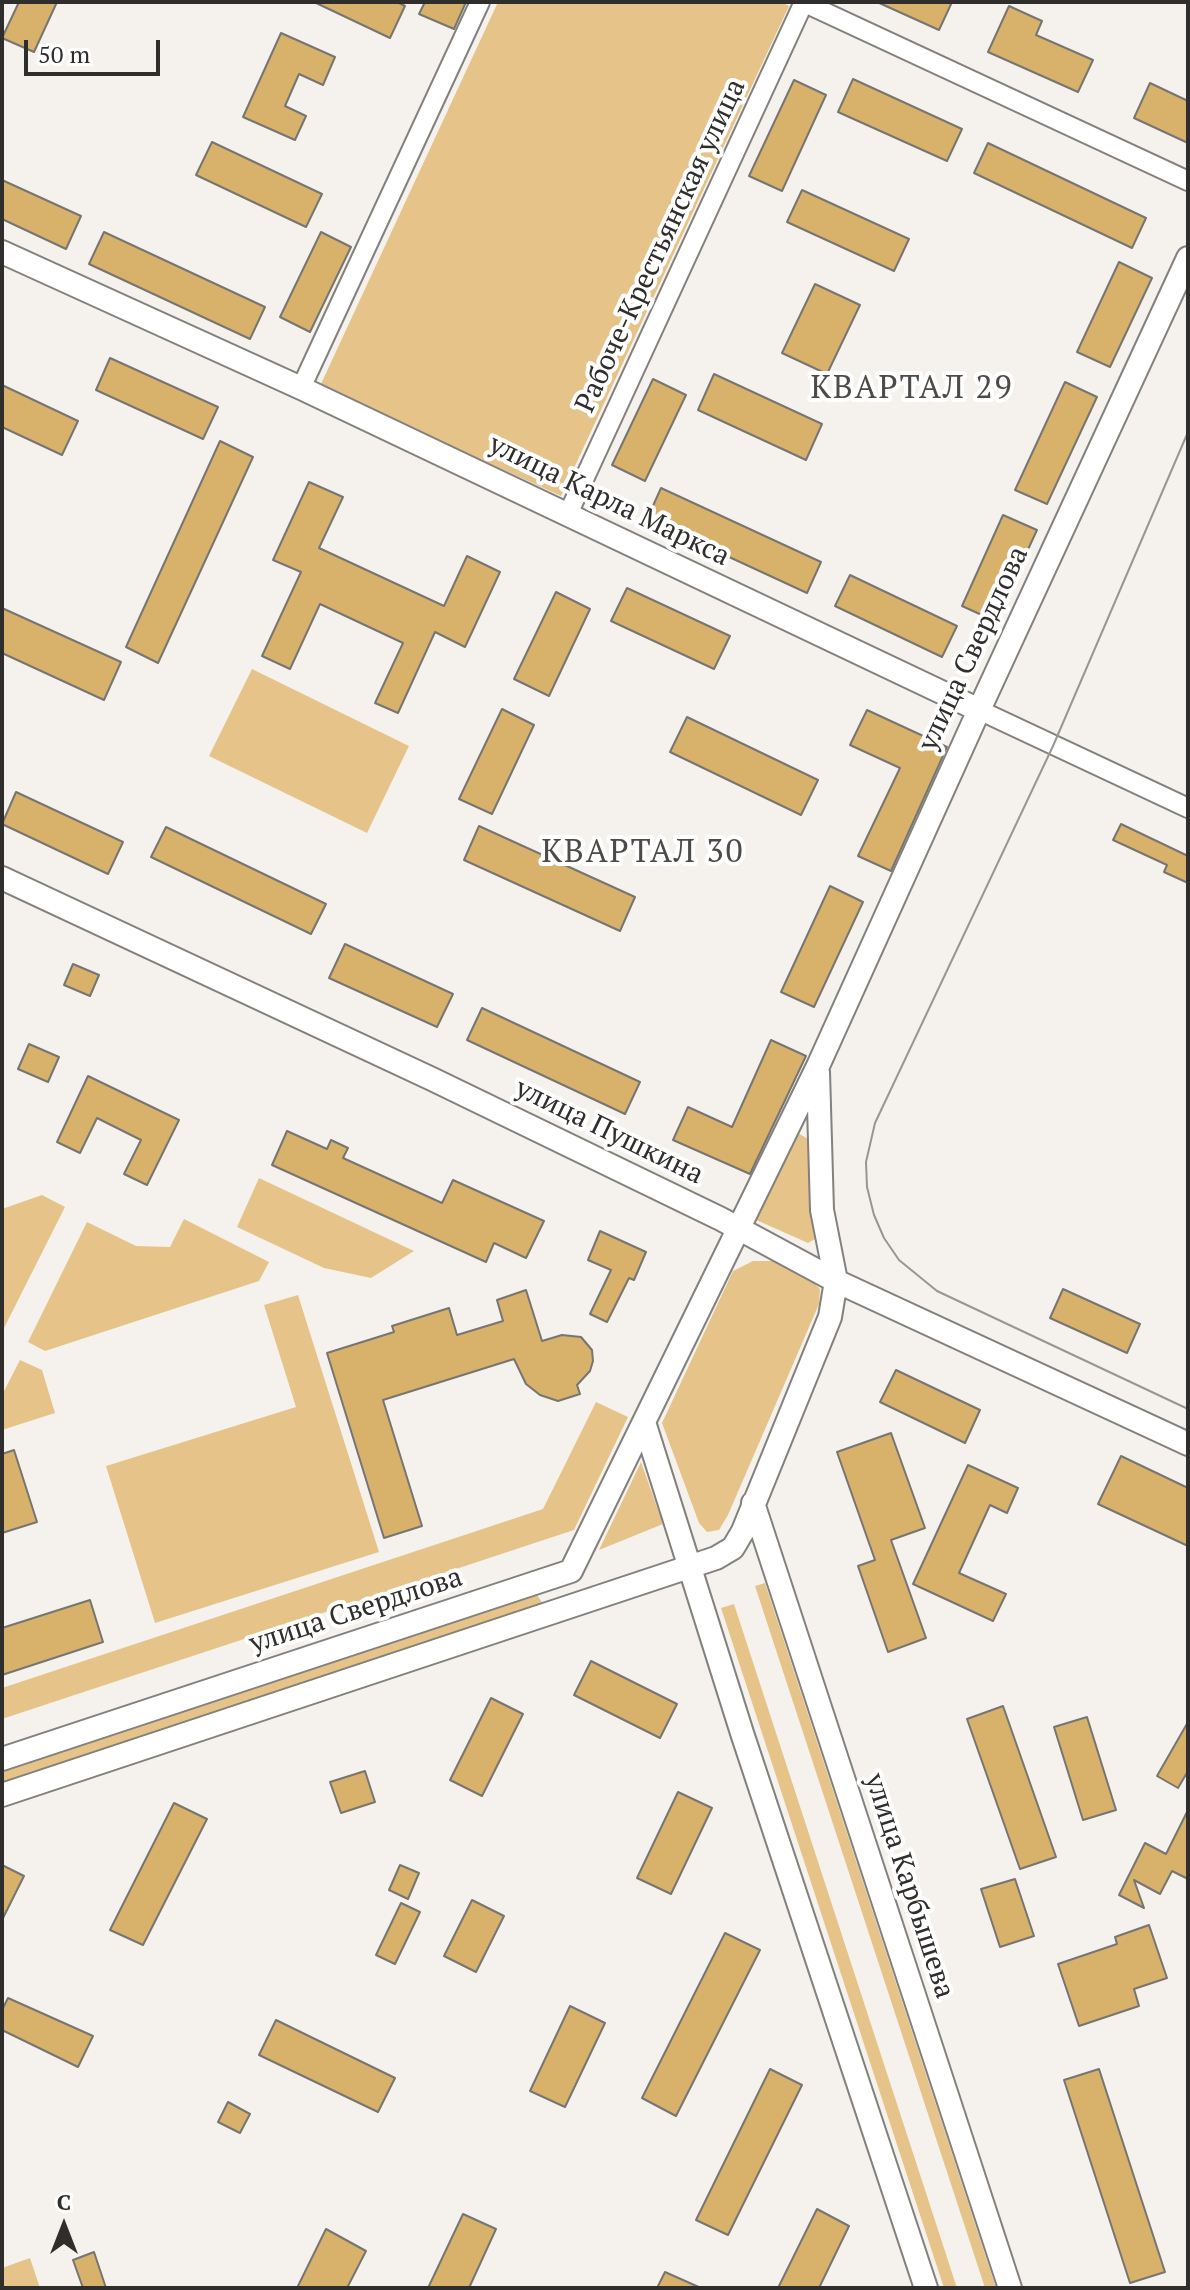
<!DOCTYPE html>
<meta charset="utf-8">
<style>
body{margin:0}
#map{position:relative;width:1190px;height:2290px;overflow:hidden;background:#f5f2ee;font-family:"PT Serif",serif}
canvas{display:block}
.frame{position:absolute;inset:0;border:4px solid #2f2e2c;pointer-events:none}
.north{position:absolute;left:24px;top:2186px;width:80px;height:80px;-webkit-text-stroke:6px #fff;paint-order:stroke;rotate:0deg;font-size:22px;font-weight:700;line-height:32px;text-align:center;color:#2f2e2c}
.north::after{content:'';display:block;margin:auto;width:28px;height:36px;background:#2f2e2c;clip-path:polygon(50% 0,100% 100%,50% 72%,0 100%)}
.scale{position:absolute;left:24px;top:40px;width:136px;height:36px;box-sizing:border-box;border:4px solid #2f2e2c;border-top:0;padding-left:10px;font-size:24px;line-height:28px;white-space:nowrap;color:#2f2e2c;-webkit-text-stroke:6px #fff;paint-order:stroke}
</style>
<div id="map">
<canvas width="1190" height="2290"></canvas>
<div class="frame"></div>
<div class="north">С</div>
<div class="scale">50 m</div>
</div>
<script>
const c = document.querySelector('canvas').getContext('2d');
c.lineJoin = 'round';
function fillPath(path, color) {
  c.fillStyle = color;
  c.fill(path, 'evenodd');
}
function toPath(rows) {
  const path = new Path2D();
  for (const r of rows) {
    path.moveTo(r[0], r[1]);
    for (let i = 2; i < r.length; i += 2) path.lineTo(r[i], r[i + 1]);
  }
  return path;
}
function trace(path, color, width, dash) {
  c.strokeStyle = color;
  c.lineWidth = width;
  c.lineCap = dash ? 'butt' : 'round';
  c.setLineDash(dash || []);
  c.stroke(path);
}
function write(font, color, halo, rows, align = 'center') {
  c.font = font + ' "PT Serif",serif';
  c.lineWidth = 8;
  c.setLineDash([]);
  c.textBaseline = 'middle';
  c.strokeStyle = halo;
  c.fillStyle = color;
  for (const [text, x, y, turn = 0] of rows) {
    c.save();
    c.translate(x, y);
    c.rotate((+turn || 0) * Math.PI / 180);
    c.textAlign = isNaN(turn) ? turn : align;
    if (halo) c.strokeText(text, 0, 0);
    c.fillText(text, 0, 0);
    c.restore();
  }
}
const green = toPath([
 [498,2,781,2,789,6,561,496,320,386],
 [252,669,409,746,367,833,209,756],
 [796,1132,810,1140,809,1166,816,1234,815,1239,808,1243,754,1219],
 [259,1178,414,1251,371,1278,324,1268,237,1227],
 [42,1195,65,1207,2,1332,2,1209],
 [184,1219,269,1262,259,1281,45,1351,28,1342,87,1222,136,1246,170,1247],
 [753,1261,776,1261,804,1273,820,1289,819,1304,728,1515,719,1530,707,1532,699,1523,662,1423,733,1271],
 [298,1295,379,1552,155,1623,106,1466,296,1407,264,1305],
 [20,1360,42,1370,55,1413,2,1430,2,1395],
 [596,1402,628,1417,574,1530,2,1719,2,1688,543,1509],
 [641,1462,663,1524,599,1550],
 [765,1583,996,2288,985,2288,755,1586],
 [537,1595,544,1605,2,1784,2,1770],
 [734,1604,957,2288,944,2288,721,1608],
 [30,2258,40,2288,2,2288,2,2268]
]);
const building = toPath([
 [19,2,57,2,34,52,2,38,19,2],
 [314,2,397,2,405,6,390,38,314,2],
 [425,2,466,2,454,29,419,14,425,2],
 [877,2,952,2,939,30,877,2],
 [1009,6,1042,21,1036,35,1093,60,1078,92,988,52,1009,6],
 [281,33,335,57,323,85,299,74,285,106,306,116,295,140,243,117,281,33],
 [853,79,962,129,947,161,838,112,853,79],
 [794,80,826,95,782,191,749,176,794,80],
 [1150,83,1188,101,1188,143,1134,118,1150,83],
 [212,142,322,194,306,227,196,175,212,142],
 [988,143,1146,218,1132,248,974,173,988,143],
 [2,180,81,216,66,249,2,219,2,180],
 [802,190,909,239,894,271,787,222,802,190],
 [104,232,265,307,250,339,89,264,104,232],
 [321,232,351,247,310,332,280,317,321,232],
 [1119,262,1152,278,1110,367,1077,352,1119,262],
 [815,284,860,305,827,374,782,353,815,284],
 [110,358,218,407,203,439,96,390,110,358],
 [714,374,822,424,806,460,698,410,714,374],
 [653,379,686,395,645,481,612,465,653,379],
 [1065,382,1097,397,1047,504,1015,490,1065,382],
 [2,385,78,421,62,455,2,427,2,385],
 [220,441,253,457,158,663,126,647,220,441],
 [309,482,343,497,319,548,444,606,467,556,500,572,465,647,435,632,398,713,375,703,403,643,320,604,290,669,262,656,301,572,273,560,309,482],
 [661,488,821,562,807,593,647,519,661,488],
 [1003,515,1037,530,995,621,962,606,1003,515],
 [850,575,957,626,942,657,835,606,850,575],
 [627,588,730,636,714,669,611,621,627,588],
 [556,592,590,609,549,696,514,679,556,592],
 [2,608,121,662,104,700,2,653,2,608],
 [502,709,534,725,492,814,459,799,502,709],
 [867,710,947,747,891,871,858,856,900,768,850,745,867,710],
 [687,717,818,780,801,815,670,752,687,717],
 [16,792,123,842,108,874,2,824,16,792],
 [1121,824,1188,856,1188,883,1164,872,1167,865,1113,840,1121,824],
 [479,826,635,897,620,931,464,860,479,826],
 [166,827,326,904,311,934,151,857,166,827],
 [830,886,863,902,814,1007,781,992,830,886],
 [345,944,453,994,437,1027,329,978,345,944],
 [73,964,99,975,90,996,64,985,73,964],
 [482,1008,640,1082,625,1114,467,1040,482,1008],
 [771,1040,806,1056,750,1174,673,1140,688,1107,732,1127,771,1040],
 [29,1044,59,1057,48,1082,18,1069,29,1044],
 [88,1076,179,1120,147,1185,124,1174,141,1140,97,1118,80,1153,57,1142,88,1076],
 [287,1131,327,1149,331,1140,348,1148,343,1158,442,1203,453,1180,544,1221,526,1258,494,1243,486,1262,272,1165,287,1131],
 [600,1231,646,1252,634,1280,629,1278,607,1322,590,1314,611,1270,588,1260,600,1231],
 [1063,1289,1140,1324,1127,1353,1050,1318,1063,1289],
 [526,1290,542,1341,562,1335,581,1337,592,1350,593,1361,590,1371,577,1385,580,1394,558,1401,540,1395,526,1384,514,1359,383,1400,422,1526,384,1538,327,1353,394,1332,392,1326,449,1308,457,1335,503,1321,497,1300,526,1290],
 [896,1370,980,1410,965,1443,880,1402,896,1370],
 [891,1433,925,1528,891,1540,926,1638,888,1652,858,1566,875,1560,837,1452,891,1433],
 [14,1450,37,1522,2,1533,2,1454,14,1450],
 [1121,1456,1188,1488,1188,1546,1098,1504,1121,1456],
 [968,1465,1018,1488,1007,1513,990,1505,959,1573,1006,1594,993,1621,913,1584,968,1465],
 [90,1600,103,1642,2,1675,2,1628,90,1600],
 [591,1661,677,1704,660,1738,574,1695,591,1661],
 [491,1698,523,1714,482,1796,450,1780,491,1698],
 [1003,1706,1056,1857,1020,1869,967,1719,1003,1706],
 [1087,1717,1116,1810,1083,1820,1054,1727,1087,1717],
 [1188,1722,1188,1771,1178,1788,1157,1776,1188,1722],
 [365,1771,375,1802,341,1813,330,1782,365,1771],
 [678,1792,712,1808,671,1894,637,1878,678,1792],
 [174,1803,207,1819,143,1945,110,1930,174,1803],
 [1188,1810,1188,1879,1172,1871,1160,1894,1134,1880,1144,1908,1119,1895,1145,1843,1166,1854,1188,1810],
 [2,1865,24,1876,2,1920,2,1865],
 [400,1865,419,1873,408,1899,389,1890,400,1865],
 [1015,1879,1034,1936,1000,1947,981,1889,1015,1879],
 [472,1900,504,1916,476,1972,444,1956,472,1900],
 [401,1903,420,1912,395,1964,376,1955,401,1903],
 [1149,1925,1167,1978,1134,1989,1139,2006,1079,2026,1058,1964,1117,1944,1115,1937,1149,1925],
 [725,1933,760,1950,676,2116,642,2098,725,1933],
 [8,1998,93,2036,78,2067,2,2030,2,2010,8,1998],
 [570,2006,605,2023,565,2107,530,2091,570,2006],
 [276,2020,395,2078,378,2112,259,2055,276,2020],
 [770,2069,802,2085,728,2235,696,2220,770,2069],
 [1099,2069,1165,2272,1130,2283,1064,2080,1099,2069],
 [228,2102,250,2114,240,2133,218,2122,228,2102],
 [817,2209,849,2226,819,2288,778,2288,817,2209],
 [463,2214,496,2229,469,2288,428,2288,463,2214],
 [326,2229,366,2251,347,2288,297,2288,326,2229],
 [94,2252,106,2288,83,2288,73,2260,94,2252],
 [665,2272,701,2288,657,2288,665,2272]
]);
const minor = toPath([
 [803,2,1188,181],
 [301,388,480,2],
 [568,514,804,2],
 [979,710,1188,808]
]);
const tertiary = toPath([
 [2,252,301,388,979,710],
 [2,878,432,1079,721,1219,836,1281,1188,1444],
 [644,1422,742,1733,926,2288],
 [753,1503,1010,2288],
 [2,1759,571,1571,818,1066,979,710,1188,258],
 [2,1795,716,1558,733,1548,743,1531,830,1317,836,1281,822,1210,818,1072]
]);
const tram = toPath([
 [1188,432,1053,746,875,1123,866,1162,867,1187,874,1215,884,1238,899,1260,937,1291,1188,1409]
]);
const streetNames = [
 ["Рабоче-Крестьянская улица",661,246,-65],
 ["улица Карла Маркса",609,501,26],
 ["улица Свердлова",974,649,-65],
 ["улица Пушкина",609,1132,26],
 ["улица Свердлова",356,1611,-18],
 ["улица Карбышева",909,1886,72]
];
const quarterNames = [
 ["КВАРТАЛ 29",912,389],
 ["КВАРТАЛ 30",643,853]
];
fillPath(green, '#e6c489');
fillPath(building, '#d8b16b');
trace(building, '#777571', 2);
trace(minor, '#83817d', 22);
trace(tertiary, '#83817d', 26);
trace(minor, '#fff', 18);
trace(tertiary, '#fff', 22);
trace(tram, '#989693', 2);
write('28px', '#2f2e2c', '#fff', streetNames);
c.letterSpacing = '2px';
write('32px', '#4d4b47', '#fff', quarterNames);
c.letterSpacing = '0px';
</script>
